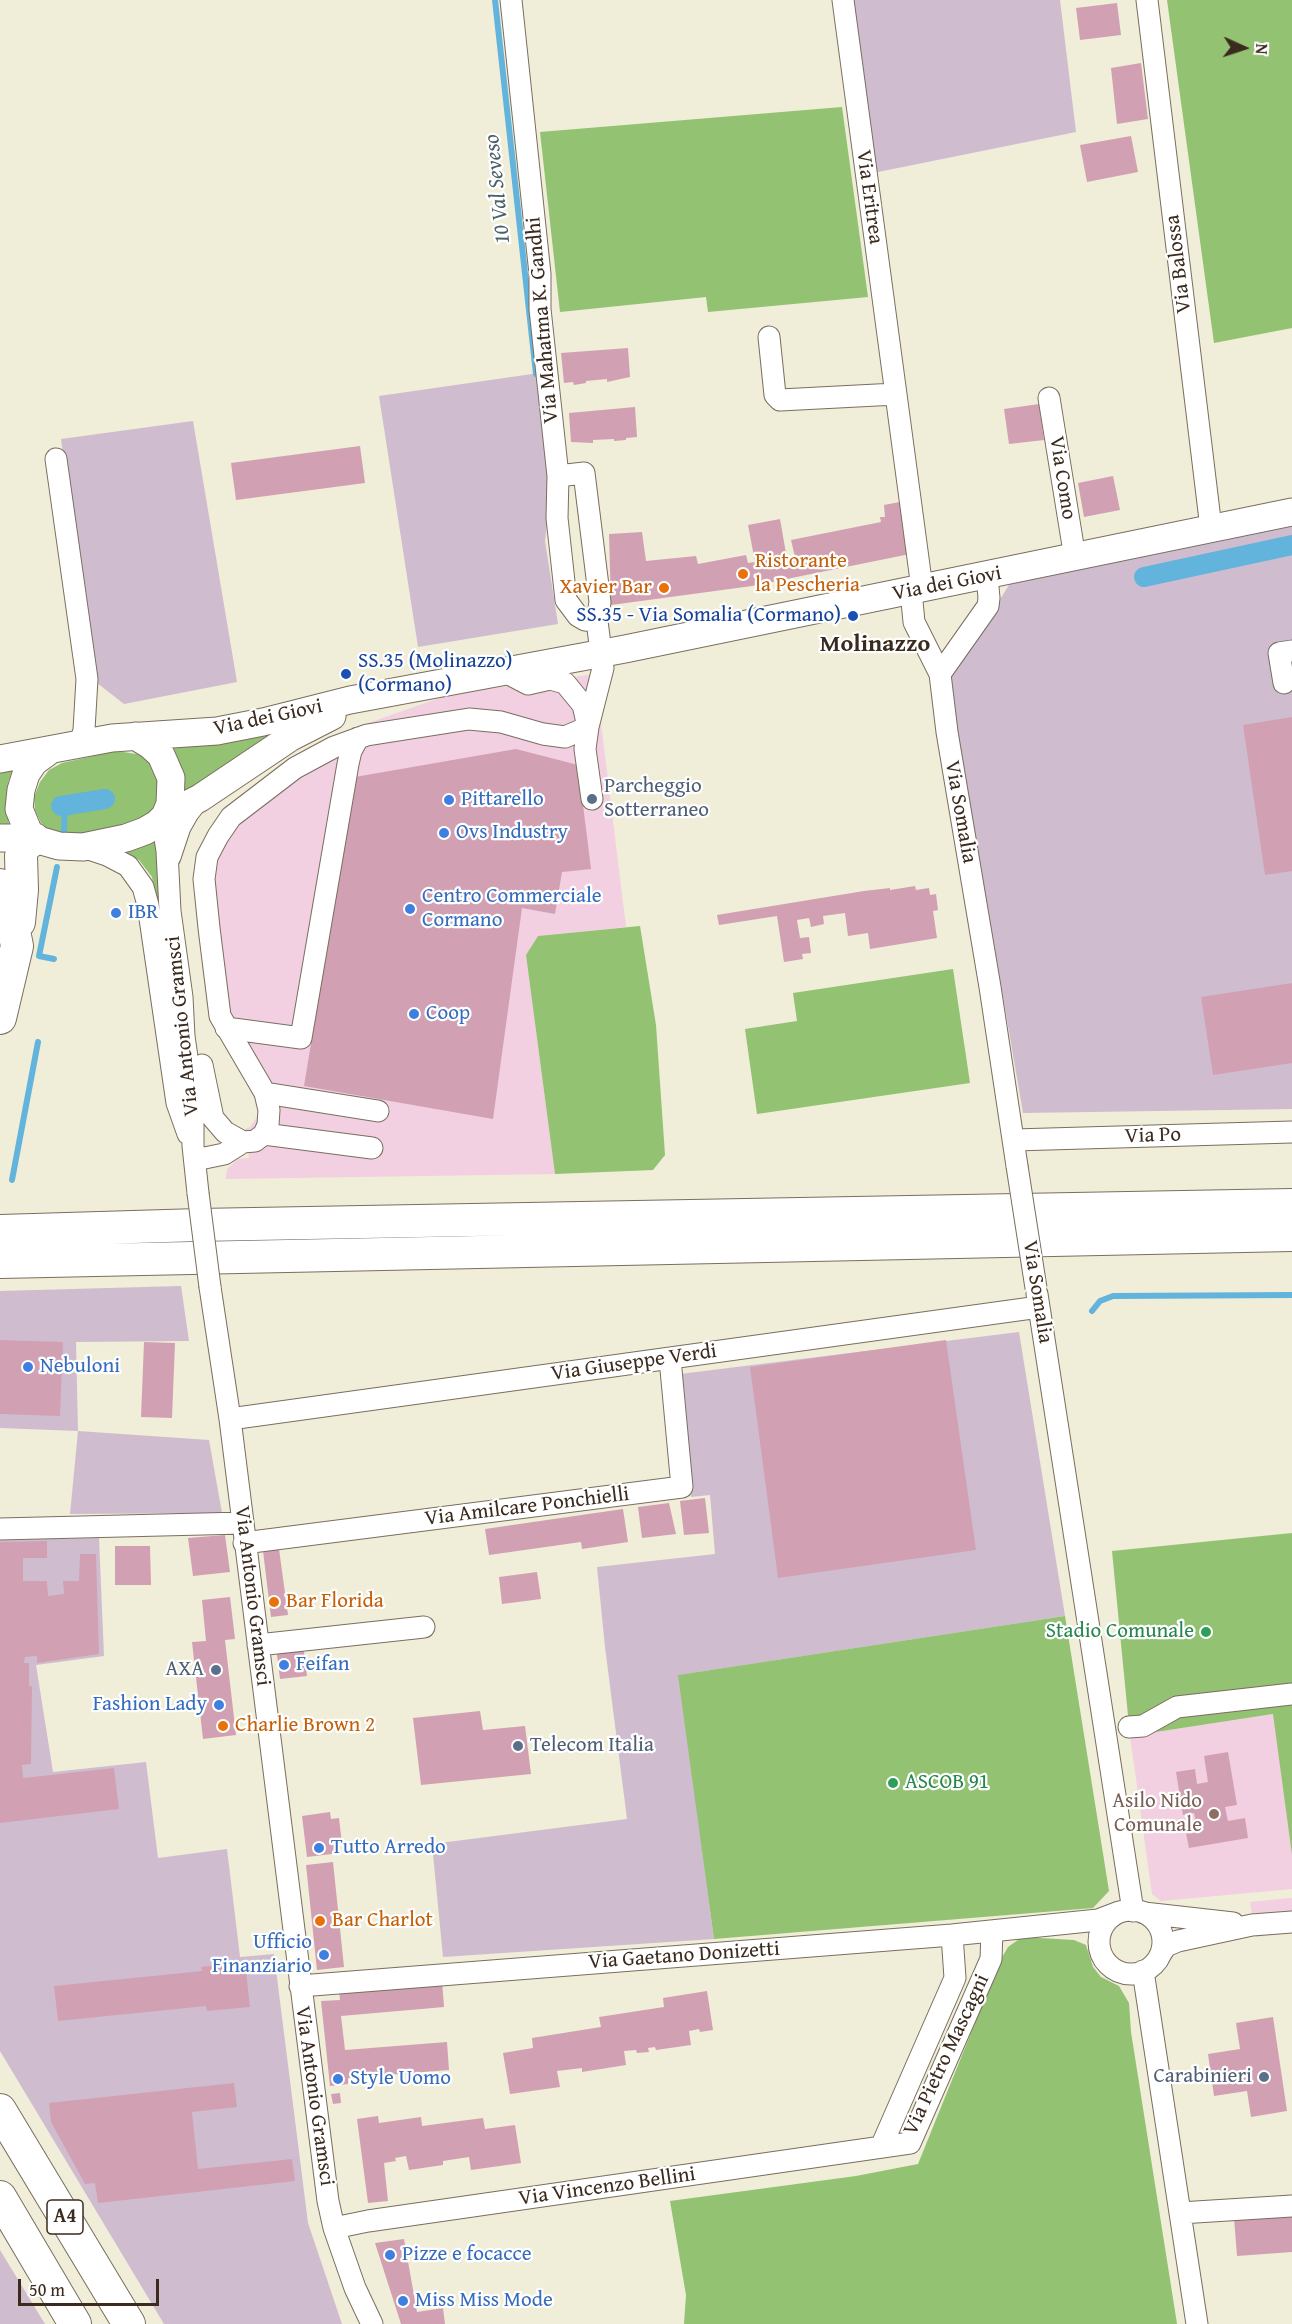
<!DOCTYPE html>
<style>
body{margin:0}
#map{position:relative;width:1292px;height:2324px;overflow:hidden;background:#f0edd8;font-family:"Gentium Book Plus",serif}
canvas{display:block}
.north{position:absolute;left:1214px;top:18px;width:60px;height:60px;-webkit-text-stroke:4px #fff;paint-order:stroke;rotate:93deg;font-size:16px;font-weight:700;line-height:24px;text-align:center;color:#3b2a1e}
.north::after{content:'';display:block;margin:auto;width:21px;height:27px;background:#3b2a1e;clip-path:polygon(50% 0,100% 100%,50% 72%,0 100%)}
.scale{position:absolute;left:18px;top:2279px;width:141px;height:27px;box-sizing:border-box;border:3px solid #3b2a1e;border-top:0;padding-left:8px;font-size:18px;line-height:21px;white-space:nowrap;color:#3b2a1e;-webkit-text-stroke:4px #fff;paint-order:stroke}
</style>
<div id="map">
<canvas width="1292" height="2324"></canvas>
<div class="north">N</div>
<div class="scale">50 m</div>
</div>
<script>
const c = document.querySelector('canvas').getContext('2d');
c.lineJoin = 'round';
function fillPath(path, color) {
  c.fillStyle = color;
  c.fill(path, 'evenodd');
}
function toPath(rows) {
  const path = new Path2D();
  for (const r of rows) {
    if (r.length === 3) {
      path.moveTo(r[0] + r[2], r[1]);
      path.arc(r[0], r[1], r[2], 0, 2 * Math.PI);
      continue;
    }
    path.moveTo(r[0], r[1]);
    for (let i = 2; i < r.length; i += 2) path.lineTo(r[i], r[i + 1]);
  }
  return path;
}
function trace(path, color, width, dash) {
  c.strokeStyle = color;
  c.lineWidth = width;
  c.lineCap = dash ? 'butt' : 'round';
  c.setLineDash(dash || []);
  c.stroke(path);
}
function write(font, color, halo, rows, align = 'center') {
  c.font = font + ' "Gentium Book Plus",serif';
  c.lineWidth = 4.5;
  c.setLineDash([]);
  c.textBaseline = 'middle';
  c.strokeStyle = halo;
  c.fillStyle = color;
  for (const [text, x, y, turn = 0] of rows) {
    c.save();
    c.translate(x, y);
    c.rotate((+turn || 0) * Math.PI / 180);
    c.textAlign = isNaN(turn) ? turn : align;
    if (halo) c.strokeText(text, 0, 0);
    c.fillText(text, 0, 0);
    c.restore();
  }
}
const built = toPath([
 [595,674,626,927,538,936,526,955,555,1174,226,1179,227,1169,238,1159,249,1158,245,1129,250,1127,257,1117,258,1105,209,1014,195,891,196,860,207,832,226,809,281,766,354,728,451,694],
 [1274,1714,1292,1855,1292,1889,1161,1901,1152,1894,1130,1736],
 [1292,1898,1292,1933,1256,1937,1250,1902]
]);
const industrial = toPath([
 [850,0,1060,0,1076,132,873,173],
 [539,373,552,484,545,541,558,624,418,647,379,396],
 [193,421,237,682,124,704,92,679,61,439],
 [1292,522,1292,1109,1023,1113,948,676,985,624,1012,580],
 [181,1286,189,1341,76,1342,78,1431,209,1440,222,1513,70,1514,78,1431,0,1428,0,1291],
 [1019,1332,1065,1616,679,1675,714,1939,443,1957,432,1844,627,1819,605,1647,597,1567,715,1554,710,1495,691,1497,680,1374],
 [99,1538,104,1656,36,1665,53,1772,146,1762,158,1858,227,1849,240,1957,274,1954,308,2223,342,2324,164,2324,0,2051,0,1540],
 [0,2250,45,2324,0,2324]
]);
const green = toPath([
 [1167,0,1292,0,1292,328,1214,343],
 [842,107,868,297,708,312,706,297,560,312,540,132],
 [265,731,270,737,183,798,185,785,178,760,169,742],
 [116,751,137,754,150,761,161,789,152,813,142,821,83,835,63,834,51,831,41,823,35,810,34,797,40,782,49,770,62,763],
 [14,766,8,782,6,799,9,826,0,825,0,768],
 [155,840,158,844,164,958,152,877,139,860,126,853,128,848],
 [640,926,656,1025,665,1155,653,1170,555,1174,526,955,538,936],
 [953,969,970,1083,757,1114,745,1029,797,1021,793,993],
 [1292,1533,1292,1855,1273,1714,1130,1736,1112,1551],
 [1065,1616,1109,1891,1093,1908,714,1939,678,1675],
 [1022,1937,1074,1940,1086,1945,1093,1967,1101,1977,1119,1986,1129,2003,1131,2032,1177,2324,684,2324,686,2295,670,2201,856,2176,918,2164,1001,1959,1008,1947]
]);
const stream = toPath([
 [495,0,536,374],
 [64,830,65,805],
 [54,959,39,956,57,867],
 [12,1180,38,1042],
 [1092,1311,1100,1301,1113,1296,1292,1295]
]);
const canal = toPath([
 [1144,577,1292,545],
 [61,806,105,799]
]);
const building = toPath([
 [1117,3,1121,35,1080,40,1076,8],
 [1141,63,1148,119,1117,124,1111,68],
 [1131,136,1138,172,1087,182,1080,145],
 [628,348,630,377,607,382,607,379,586,381,586,383,574,385,573,382,564,383,561,353],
 [1039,404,1044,440,1009,444,1004,409],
 [635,407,637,437,626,438,626,440,614,441,614,439,593,440,593,443,571,442,569,413],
 [360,446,365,483,236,500,231,463],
 [1113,476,1120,510,1084,517,1078,483],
 [905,501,910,554,752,586,611,605,609,534,642,532,646,561,696,556,698,564,746,555,748,563,755,562,748,525,780,519,787,559,795,557,791,540,881,522,880,517,885,517,884,505],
 [1292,717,1292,871,1265,875,1243,725],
 [516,749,578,765,591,869,562,872,555,914,522,908,493,1119,304,1086,355,777],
 [915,886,916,890,929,888,930,895,936,894,938,910,933,911,937,938,870,949,868,933,848,936,845,913,823,916,824,924,811,927,809,918,797,920,800,938,809,937,811,953,802,954,803,959,784,962,777,916,719,925,717,915,864,891,890,888,890,890],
 [1292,983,1292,1063,1213,1075,1201,997],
 [0,1340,63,1342,60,1416,0,1414],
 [946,1340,976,1550,778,1578,750,1367],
 [144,1342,175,1343,172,1418,141,1417],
 [705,1498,709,1533,684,1535,680,1501],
 [669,1503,676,1534,642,1538,638,1507],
 [623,1509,628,1542,582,1549,581,1542,489,1555,485,1529],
 [225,1535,230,1572,193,1576,188,1538],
 [47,1541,47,1558,23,1558,23,1581,47,1581,48,1596,64,1594,63,1581,79,1581,80,1554,96,1554,99,1654,37,1663,37,1656,25,1657,24,1663,29,1663,29,1686,32,1686,31,1764,22,1765,23,1778,114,1768,119,1809,0,1823,0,1542],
 [115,1546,150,1546,151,1585,115,1585],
 [279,1549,288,1615,271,1617,263,1551],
 [537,1572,541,1599,502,1604,499,1577],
 [230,1597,235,1639,225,1640,236,1735,203,1739,192,1642,206,1641,202,1600],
 [303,1644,307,1676,280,1679,276,1647],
 [480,1711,483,1730,525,1726,531,1774,421,1785,413,1718],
 [1228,1752,1237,1805,1225,1807,1228,1821,1245,1818,1248,1838,1189,1848,1185,1828,1197,1827,1194,1813,1183,1815,1176,1772,1195,1769,1197,1784,1208,1782,1204,1756],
 [330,1812,331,1819,339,1818,342,1844,339,1845,340,1853,307,1857,302,1816],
 [333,1862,344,1967,317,1970,306,1865],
 [245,1962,250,2007,207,2011,206,2006,58,2021,54,1986,202,1971,201,1967],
 [442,1980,444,2007,341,2016,345,2050,447,2042,449,2070,348,2078,348,2084,330,2086,321,2001,340,2000,339,1990],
 [707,1991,713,2030,700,2032,699,2029,689,2031,691,2045,656,2050,655,2047,648,2048,649,2052,637,2053,636,2050,624,2051,626,2065,582,2072,582,2068,557,2071,560,2087,510,2094,503,2053,533,2048,532,2038,601,2027,599,2017,664,2007,663,1998],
 [1273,2017,1287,2111,1251,2117,1247,2091,1214,2096,1208,2054,1240,2049,1236,2023],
 [234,2083,237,2107,192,2112,198,2169,292,2159,295,2181,98,2203,95,2183,85,2184,51,2122,49,2103],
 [340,2093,341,2103,333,2104,331,2094],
 [378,2116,379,2123,421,2117,422,2126,483,2118,485,2129,515,2125,521,2163,471,2170,469,2157,443,2161,443,2165,409,2170,406,2156,395,2158,396,2161,384,2163,388,2201,368,2203,357,2119],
 [1292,2214,1292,2252,1237,2256,1234,2218],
 [404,2239,417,2312,443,2308,445,2324,401,2324,375,2243]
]);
const minor = toPath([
 [511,0,540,274,540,309,558,476,557,518,566,600,578,616,585,620,597,621],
 [843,0,922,588],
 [1147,0,1211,528],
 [769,337,775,395,780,400,896,394],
 [1049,398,1075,558],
 [56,459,87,679,84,730,80,745],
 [558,476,584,473,600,602,597,621,603,668,588,727,585,749,592,799],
 [911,591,914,622,940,674,947,732,990,987,1017,1166],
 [503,671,528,684,550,679,565,683,583,705,588,727],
 [940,674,988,606,989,598,987,576],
 [1284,683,1279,653,1292,651],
 [162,819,167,851,170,911,182,997,184,1036,193,1100,193,1146,198,1193],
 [83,847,107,855,128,866,143,887,148,905,177,1103,188,1134],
 [170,857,180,827,188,813,199,799],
 [226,1028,301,1038,348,764,351,751,358,738],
 [202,1065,213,1118,225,1132,243,1142],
 [265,1093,378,1111],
 [264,1134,372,1148],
 [1014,1140,1292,1132],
 [195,1160,224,1154,243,1142,255,1141,264,1134,268,1125,269,1110,265,1093,220,1016,209,928,204,879,207,857,218,836,231,817,295,768,334,747,367,735,469,719,501,722,543,734,565,737,588,727],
 [210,1287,230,1419,328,2201,334,2228,355,2288,372,2324],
 [1037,1294,1133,1911],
 [230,1419,1039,1307],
 [0,1529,243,1523],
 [244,1543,682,1487,670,1359],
 [258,1645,424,1627],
 [1129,1727,1143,1726,1177,1707,1292,1694],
 [1131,1942,32],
 [1144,1913,1233,1923],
 [1160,1955,1166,1946,1178,1941,1252,1925,1292,1922],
 [1143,1971,1197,2324],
 [300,1986,952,1935,1098,1920,1119,1912],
 [881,2147,955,1978,952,1935],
 [1180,2213,1292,2206],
 [334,2228,368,2221,910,2143,991,1959,992,1931]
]);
const major = toPath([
 [0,759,112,738,217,731,263,722,350,700,625,649,1292,512],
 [165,816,200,798,291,737,332,716],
 [0,838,31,838,59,846,83,847,126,838,145,831,157,824,165,816,170,804,171,778,161,755,150,745,135,736],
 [31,838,19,809,21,790,26,774,34,762,49,751]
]);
const highway = toPath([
 [0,885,7,896,17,946,0,1018],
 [19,922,22,890,21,856,23,847,34,839],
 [0,1231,199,1225,1292,1205],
 [0,1262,1292,1235],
 [0,2110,129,2324],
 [0,2197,75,2324]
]);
const minorBridge = toPath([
 [1017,1166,1036,1288],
 [198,1193,210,1287]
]);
const markers = [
 [743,574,6,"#e8710a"],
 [664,588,6,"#e8710a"],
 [853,616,6,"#1a4fb4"],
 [346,674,6,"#1a4fb4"],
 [592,799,6,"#5c6f8a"],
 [449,800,6,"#3f7fe0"],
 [444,833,6,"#3f7fe0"],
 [410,909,6,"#3f7fe0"],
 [116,913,6,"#3f7fe0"],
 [414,1014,6,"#3f7fe0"],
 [28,1367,6,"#3f7fe0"],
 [274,1602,6,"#e8710a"],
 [1206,1632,6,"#2e9e5b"],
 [284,1665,6,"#3f7fe0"],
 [216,1670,6,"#5c6f8a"],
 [219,1705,6,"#3f7fe0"],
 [223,1726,6,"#e8710a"],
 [518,1746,6,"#5c6f8a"],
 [893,1783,6,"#2e9e5b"],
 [1214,1814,6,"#8d6e63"],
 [319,1848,6,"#3f7fe0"],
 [320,1921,6,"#e8710a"],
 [324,1955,6,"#3f7fe0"],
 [1264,2077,6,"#5c6f8a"],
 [338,2079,6,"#3f7fe0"],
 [390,2255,6,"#3f7fe0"],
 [403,2301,6,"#3f7fe0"]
];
const shields = [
 [65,2217,36]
];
const shieldNames = [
 ["A4",65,2217]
];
const streetNames = [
 ["Via Eritrea",869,197,82],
 ["Via Balossa",1179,264,-97],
 ["Via Mahatma K. Gandhi",543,320,-95],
 ["Via Como",1062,478,81],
 ["Via dei Giovi",947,584,-11],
 ["Via dei Giovi",268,718,-12],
 ["Via Somalia",960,812,80],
 ["Via Antonio Gramsci",183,1026,-96],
 ["Via Po",1153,1136,-2],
 ["Via Somalia",1037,1292,81],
 ["Via Giuseppe Verdi",634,1363,-8],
 ["Via Amilcare Ponchielli",527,1507,-7],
 ["Via Antonio Gramsci",252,1596,83],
 ["Via Gaetano Donizetti",684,1956,-4],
 ["Via Pietro Mascagni",947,2055,-65],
 ["Via Antonio Gramsci",314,2096,82],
 ["Via Vincenzo Bellini",607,2187,-8]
];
const foodNames = [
 ["Ristorante",755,562],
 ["la Pescheria",755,586],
 ["Xavier Bar",652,588,"right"],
 ["Bar Florida",286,1602],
 ["Charlie Brown 2",235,1726],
 ["Bar Charlot",332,1921]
];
const transitNames = [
 ["SS.35 - Via Somalia (Cormano)",841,616],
 ["SS.35 (Molinazzo)",358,662,"left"],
 ["(Cormano)",358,686,"left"]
];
const serviceNames = [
 ["Parcheggio",604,787],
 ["Sotterraneo",604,811],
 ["AXA",204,1670,"right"],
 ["Telecom Italia",530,1746],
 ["Carabinieri",1252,2077,"right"]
];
const shopNames = [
 ["Pittarello",461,800],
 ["Ovs Industry",456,833],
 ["Centro Commerciale",422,897],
 ["Cormano",422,921],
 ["IBR",128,913],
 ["Coop",426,1014],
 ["Nebuloni",40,1367],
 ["Feifan",296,1665],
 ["Fashion Lady",207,1705,"right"],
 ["Tutto Arredo",331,1848],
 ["Ufficio",312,1943,"right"],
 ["Finanziario",312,1967,"right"],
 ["Style Uomo",350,2079],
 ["Pizze e focacce",402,2255],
 ["Miss Miss Mode",415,2301]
];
const leisureNames = [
 ["Stadio Comunale",1194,1632],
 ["ASCOB 91",905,1783,"left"]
];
const educationNames = [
 ["Asilo Nido",1202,1802],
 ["Comunale",1202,1826]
];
const waterNames = [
 ["10 Val Seveso",498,189,-96]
];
const quarterNames = [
 ["Molinazzo",875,645]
];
fillPath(built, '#f2cfe1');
fillPath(industrial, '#cfbdcf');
fillPath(green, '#92c272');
trace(stream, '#62b4dd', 6);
trace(canal, '#62b4dd', 20);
fillPath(building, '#d2a0b3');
trace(minor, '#7a6e5f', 23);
trace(major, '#7a6e5f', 29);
trace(highway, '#7a6e5f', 34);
trace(minor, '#fff', 21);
trace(major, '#fff', 27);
trace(highway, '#fff', 32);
trace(minorBridge, '#7a6e5f', 23, []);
trace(minorBridge, '#fff', 21);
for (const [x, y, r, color] of markers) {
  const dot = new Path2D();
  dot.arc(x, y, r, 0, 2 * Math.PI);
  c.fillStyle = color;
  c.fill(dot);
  trace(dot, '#fff', 2);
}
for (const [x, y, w] of shields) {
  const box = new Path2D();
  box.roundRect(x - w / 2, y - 17, w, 34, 4.5);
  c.fillStyle = '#fff';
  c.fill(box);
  trace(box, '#3b2a1e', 1.5);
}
write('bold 20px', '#3b2a1e', null, shieldNames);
write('21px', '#3b2a1e', '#fff', streetNames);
write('21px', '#c56008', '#fff', foodNames, 'left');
write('21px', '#164399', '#fff', transitNames, 'right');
write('21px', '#4e5e75', '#fff', serviceNames, 'left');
write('21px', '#366cbe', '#fff', shopNames, 'left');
write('21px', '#27864d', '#fff', leisureNames, 'right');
write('21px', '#785e54', '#fff', educationNames, 'right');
write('italic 22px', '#4b616a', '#fff', waterNames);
write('bold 24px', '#3b2a1e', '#fff', quarterNames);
</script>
